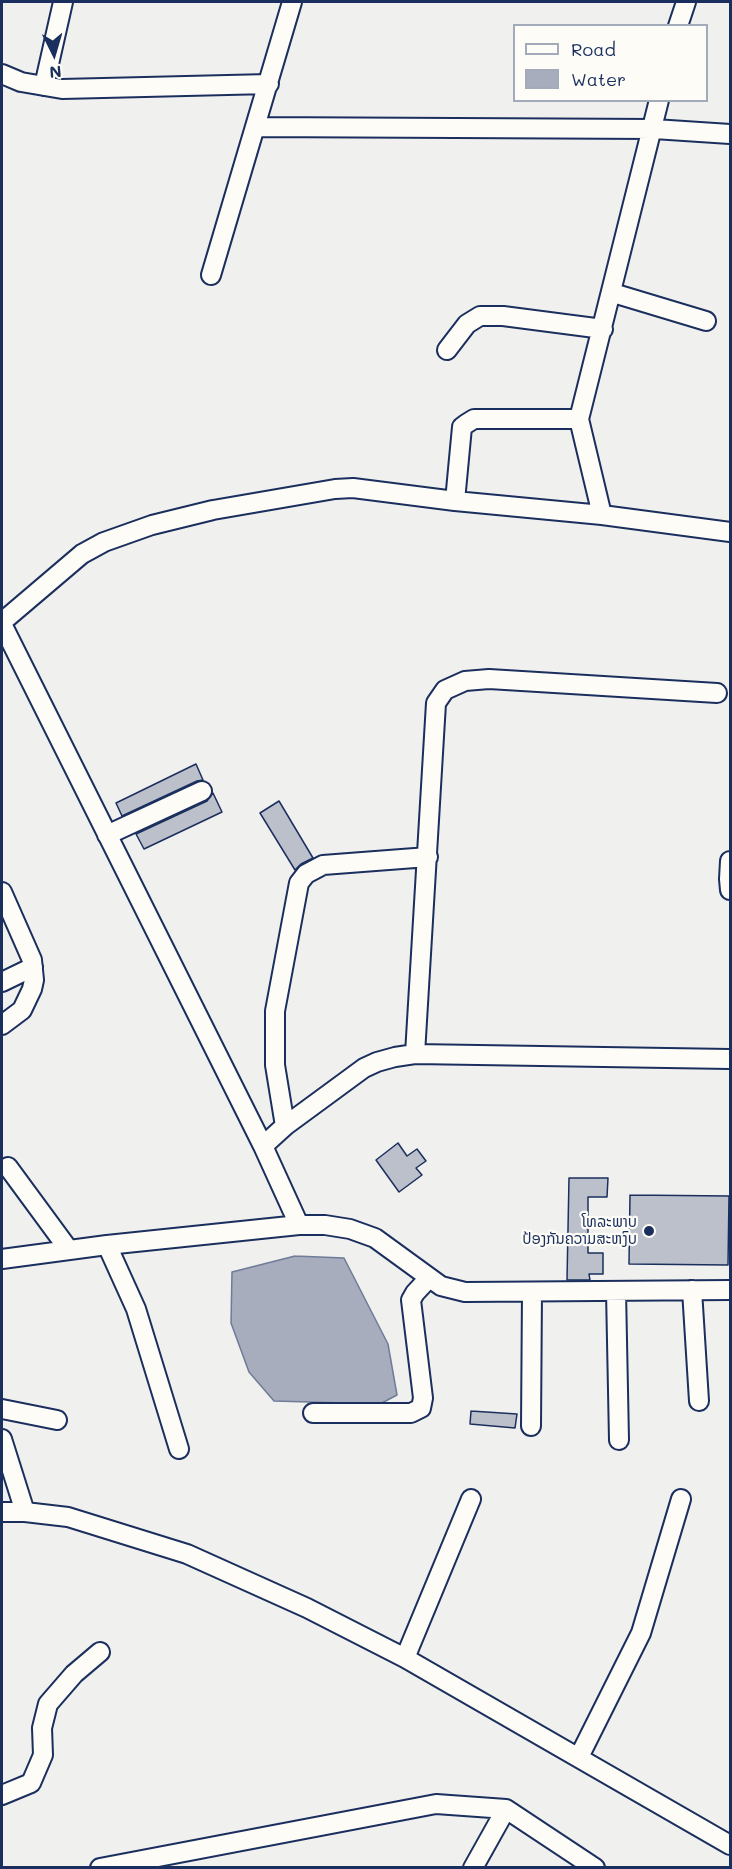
<!DOCTYPE html>
<meta charset="utf-8">
<style>
body{margin:0}
#map{position:relative;width:732px;height:1869px;overflow:hidden;background:#f0f0ee;font-family:Mali,sans-serif}
canvas{display:block}
.frame{position:absolute;inset:0;border:3px solid #1b2f5e;pointer-events:none}
.legend{position:absolute;left:513px;top:24px;width:195px;height:78px;box-sizing:border-box;background:#fdfcf7;border:2px solid #a3aaba;margin:0;padding:8px 10px;list-style:none;font-size:18px;color:#1b2f5e}
.legend li{display:flex;align-items:center;gap:12px;height:30px}
.legend b{width:30px;border:2px solid #a3aaba}
.north{position:absolute;left:24px;top:24px;width:60px;height:60px;-webkit-text-stroke:4px #fdfcf7;paint-order:stroke;rotate:175deg;font-size:16px;font-weight:700;line-height:24px;text-align:center;color:#1b2f5e}
.north::after{content:'';display:block;margin:auto;width:21px;height:27px;background:#1b2f5e;clip-path:polygon(50% 0,100% 100%,50% 72%,0 100%)}
</style>
<div id="map">
<canvas width="732" height="1869"></canvas>
<div class="frame"></div>
<ul class="legend">
<li><b style="height:8px;background:#fdfcf7"></b>Road</li>
<li><b style="height:16px;background:#a7adbd"></b>Water</li>
</ul>
<div class="north">N</div>
</div>
<script>
const c = document.querySelector('canvas').getContext('2d');
c.lineJoin = 'round';
function fillPath(path, color) {
  c.fillStyle = color;
  c.fill(path, 'evenodd');
}
function toPath(rows) {
  const path = new Path2D();
  for (const r of rows) {
    path.moveTo(r[0], r[1]);
    for (let i = 2; i < r.length; i += 2) path.lineTo(r[i], r[i + 1]);
  }
  return path;
}
function trace(path, color, width, dash) {
  c.strokeStyle = color;
  c.lineWidth = width;
  c.lineCap = dash ? 'butt' : 'round';
  c.setLineDash(dash || []);
  c.stroke(path);
}
function write(font, color, halo, rows, align = 'center') {
  c.font = font + ' Mali,"Noto Sans Lao",sans-serif';
  c.lineWidth = 4.5;
  c.setLineDash([]);
  c.textBaseline = 'middle';
  c.strokeStyle = halo;
  c.fillStyle = color;
  for (const [text, x, y, turn = 0] of rows) {
    c.save();
    c.translate(x, y);
    c.rotate((+turn || 0) * Math.PI / 180);
    c.textAlign = isNaN(turn) ? turn : align;
    if (halo) c.strokeText(text, 0, 0);
    c.fillText(text, 0, 0);
    c.restore();
  }
}
const water = toPath([
 [295,1256,344,1258,388,1344,397,1395,380,1404,274,1401,249,1372,231,1323,232,1272,295,1256]
]);
const building = toPath([
 [196,764,203,780,197,781,122,816,116,803,196,764],
 [213,793,222,812,144,849,136,834,207,801,213,793],
 [279,801,313,858,301,864,295,870,260,813,279,801],
 [398,1143,407,1156,417,1149,426,1161,416,1168,422,1175,399,1192,376,1160,398,1143],
 [569,1178,608,1178,607,1197,588,1197,588,1253,603,1253,603,1274,589,1274,590,1280,567,1280,569,1178],
 [630,1195,729,1196,728,1265,629,1264,630,1195],
 [471,1411,517,1414,515,1428,470,1424,471,1411]
]);
const minor = toPath([
 [678,26,686,2],
 [2,74,21,82,62,89,269,84],
 [44,86,63,2],
 [256,127,654,129,730,134],
 [211,275,292,2],
 [613,293,706,321],
 [447,350,467,324,480,316,503,316,603,329],
 [455,501,462,427,466,424,474,419,579,419],
 [602,515,579,419,659,100],
 [2,622,82,554,104,542,152,525,213,510,335,489,353,488,455,501,602,515,730,532],
 [2,624,263,1146,299,1225],
 [107,835,202,791],
 [730,861,729,879,730,890],
 [2,892,32,960,34,980,32,989,22,1010,2,1025],
 [2,982,33,967],
 [415,1054,436,703,445,690,465,681,489,679,717,693],
 [285,1126,275,1065,275,1011,299,883,306,874,323,865,428,857],
 [263,1146,285,1126,364,1068,377,1062,395,1057,415,1054,730,1059],
 [8,1167,69,1250],
 [107,1245,136,1309,179,1449],
 [2,1259,107,1245,299,1225,325,1225,350,1229,375,1238,441,1286,465,1292,730,1290],
 [692,1290,699,1401],
 [616,1291,619,1440],
 [2,1409,57,1420],
 [313,1413,411,1413,421,1408,423,1398,411,1300,415,1293,429,1278],
 [531,1426,532,1292],
 [2,1439,25,1512],
 [2,1512,25,1512,68,1517,187,1554,307,1608,405,1658,730,1845],
 [405,1658,471,1499],
 [579,1757,641,1633,681,1499],
 [2,1795,31,1783,43,1755,42,1728,48,1704,74,1674,100,1652],
 [100,1868,436,1804,506,1809,595,1868],
 [473,1868,506,1809]
]);
const markers = [
 [649,1231,6,"#1b2f5e"]
];
const poiNames = [
 ["ໂທລະພາບ",637,1222],
 ["ປ້ອງກັນຄວາມສະຫງົບ",637,1239]
];
fillPath(water, '#a7adbd');
trace(water, '#6f7b97', 1.5);
fillPath(building, '#bbc0ca');
trace(building, '#1b2f5e', 1.5);
trace(minor, '#1b2f5e', 22);
trace(minor, '#fdfcf7', 18);
for (const [x, y, r, color] of markers) {
  const dot = new Path2D();
  dot.arc(x, y, r, 0, 2 * Math.PI);
  c.fillStyle = color;
  c.fill(dot);
  trace(dot, '#fdfcf7', 2);
}
write('15px', '#1b2f5e', '#fdfcf7', poiNames, 'right');
</script>
